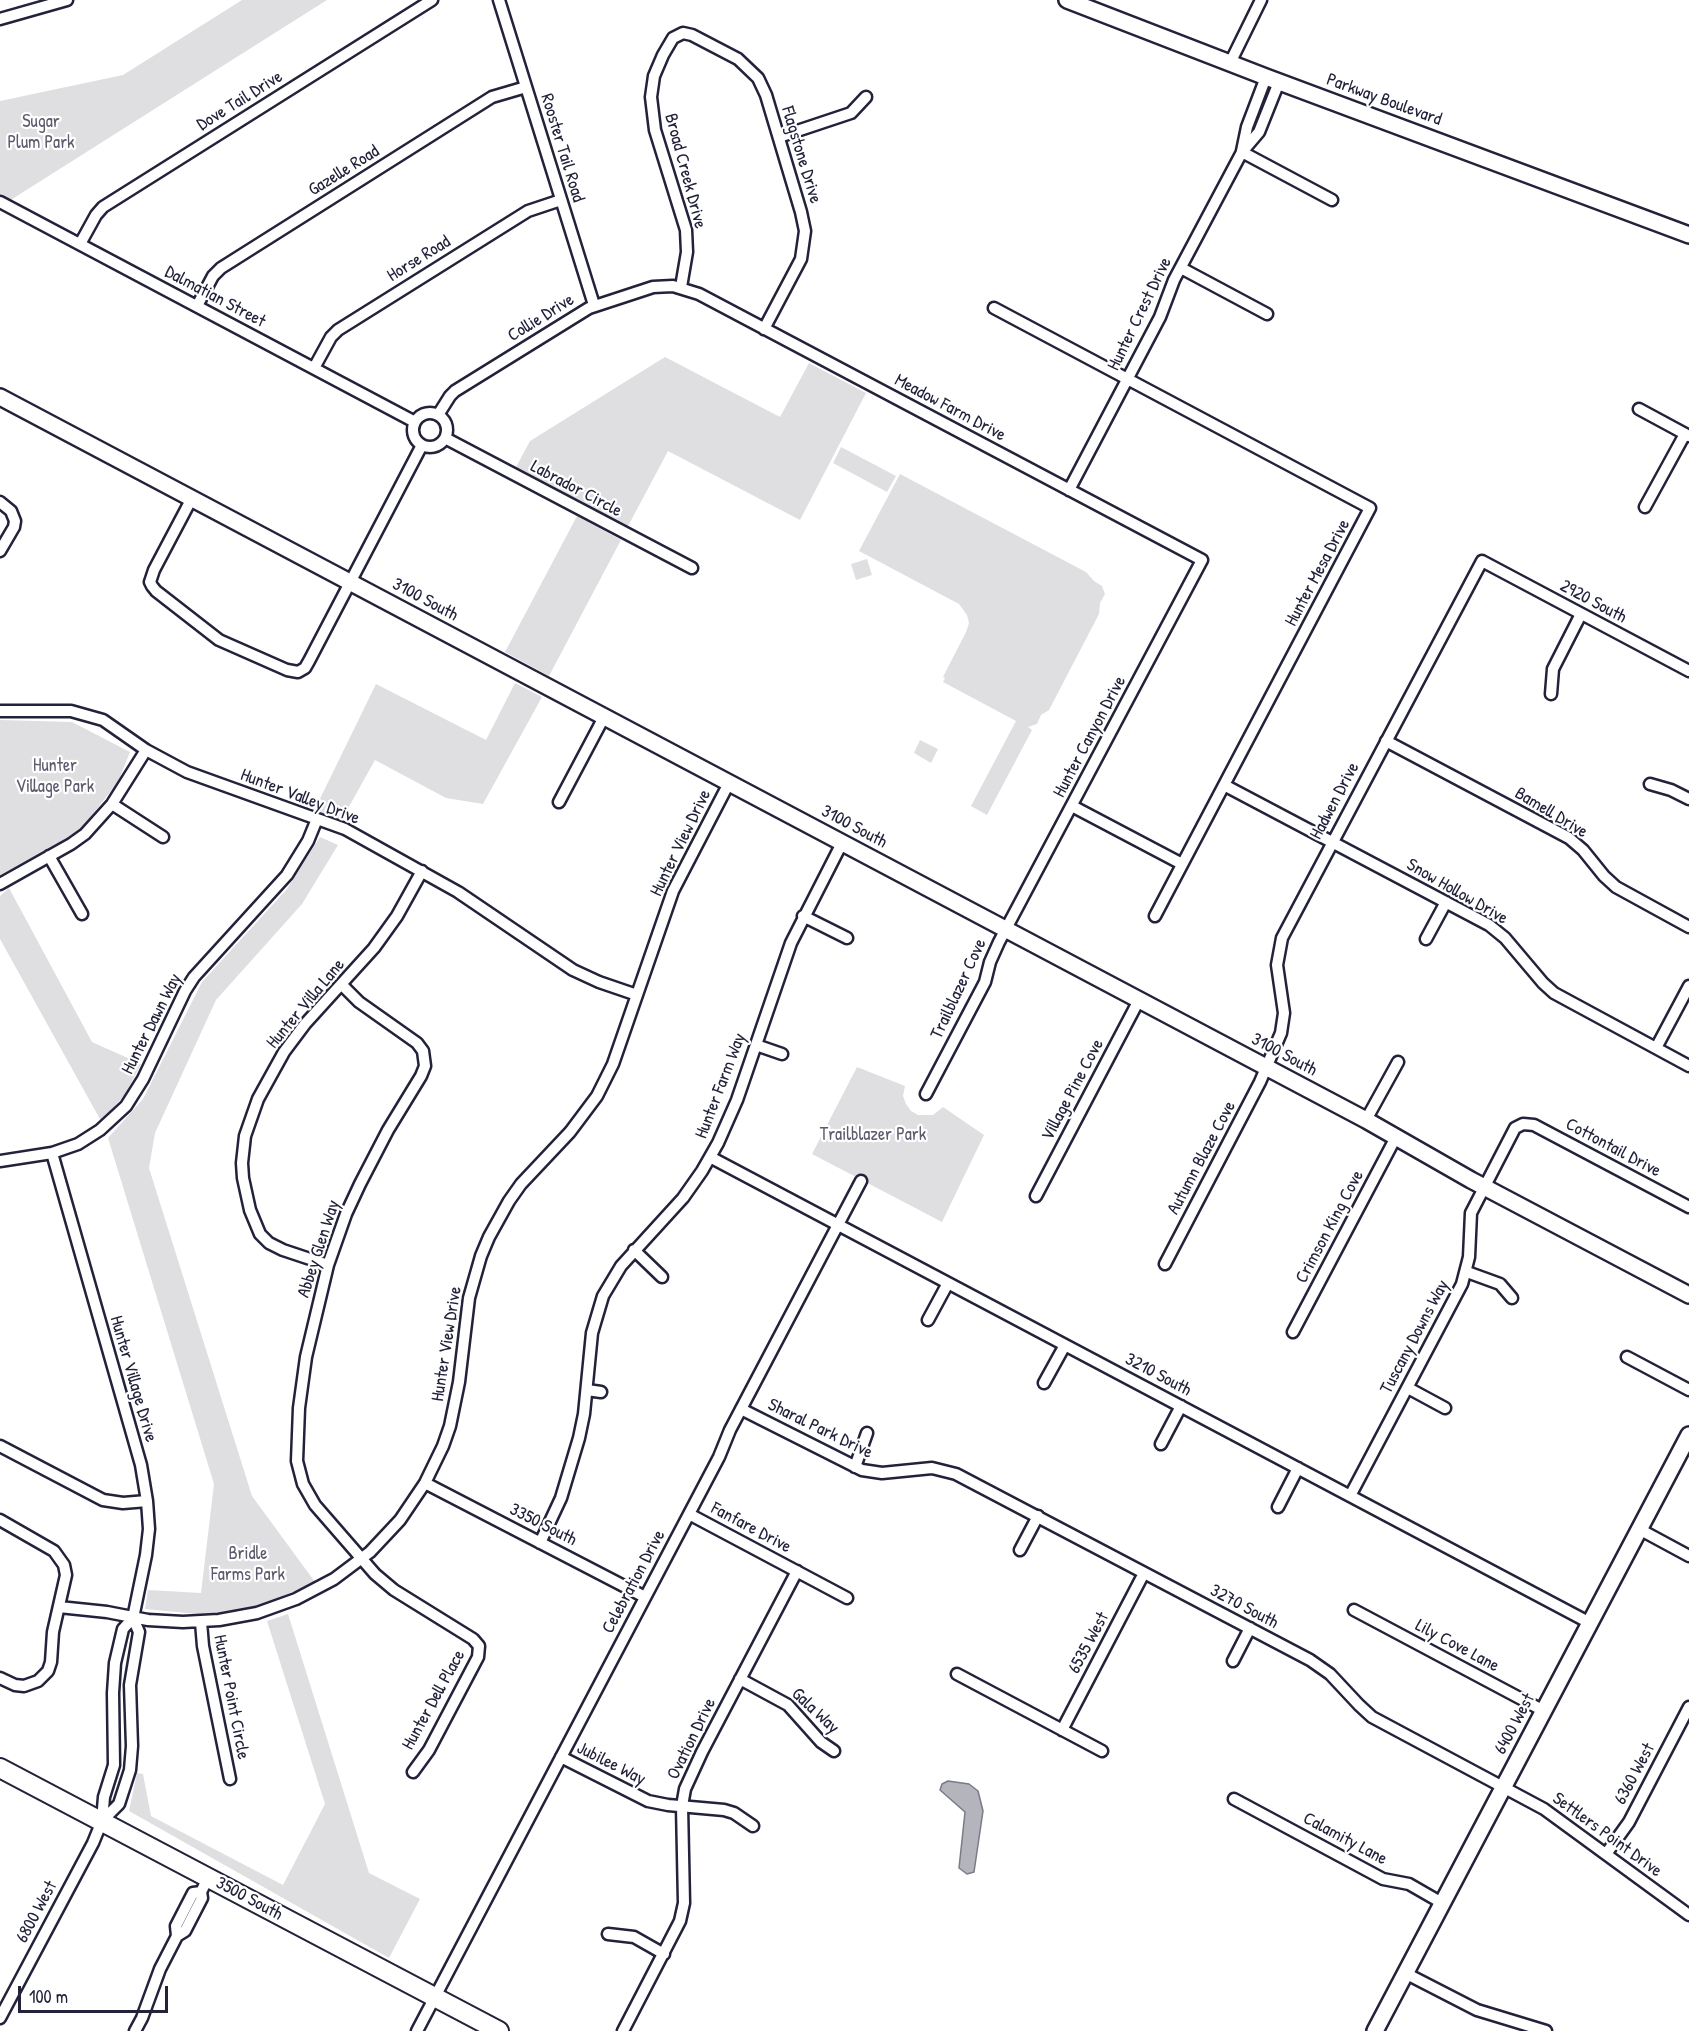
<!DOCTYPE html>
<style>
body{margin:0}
#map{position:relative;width:1689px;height:2031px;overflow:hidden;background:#fff;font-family:"Patrick Hand",sans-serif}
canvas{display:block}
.scale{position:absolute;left:18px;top:1986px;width:150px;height:27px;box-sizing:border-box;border:3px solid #22223b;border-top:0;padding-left:8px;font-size:18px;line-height:21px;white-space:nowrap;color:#22223b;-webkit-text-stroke:4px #fff;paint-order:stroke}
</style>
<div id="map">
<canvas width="1689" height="2031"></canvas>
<div class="scale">100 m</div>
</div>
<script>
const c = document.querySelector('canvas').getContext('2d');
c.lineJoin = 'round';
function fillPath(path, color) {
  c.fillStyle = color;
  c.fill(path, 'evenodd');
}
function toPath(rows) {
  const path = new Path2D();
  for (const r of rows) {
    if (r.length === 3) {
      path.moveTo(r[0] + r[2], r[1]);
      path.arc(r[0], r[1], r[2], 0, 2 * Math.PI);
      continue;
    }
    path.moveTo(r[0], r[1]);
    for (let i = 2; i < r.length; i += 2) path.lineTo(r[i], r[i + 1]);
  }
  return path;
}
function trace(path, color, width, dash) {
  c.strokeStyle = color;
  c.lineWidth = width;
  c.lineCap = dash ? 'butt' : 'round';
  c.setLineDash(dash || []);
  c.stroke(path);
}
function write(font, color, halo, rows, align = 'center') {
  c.font = font + ' "Patrick Hand",sans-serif';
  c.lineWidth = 4.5;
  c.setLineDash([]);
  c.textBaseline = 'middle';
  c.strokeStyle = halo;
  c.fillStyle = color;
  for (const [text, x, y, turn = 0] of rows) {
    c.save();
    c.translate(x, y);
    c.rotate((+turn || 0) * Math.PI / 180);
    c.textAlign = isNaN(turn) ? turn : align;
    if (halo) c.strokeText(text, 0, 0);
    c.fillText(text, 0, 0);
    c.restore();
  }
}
const green = toPath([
 [242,0,327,0,9,201,0,196,0,101,123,75],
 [665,357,780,417,809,363,866,393,800,520,668,451,627,528,515,469,530,441],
 [841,447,896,476,887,492,833,463],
 [900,474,1086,572,1094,581,1102,586,1105,594,1100,603,1099,614,1049,710,1041,715,1037,724,1028,727,1032,730,987,815,971,806,1016,721,943,682,945,678,943,677,966,632,969,623,967,615,959,604,859,551],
 [577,516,621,540,549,676,505,652],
 [867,559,872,575,856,580,851,564],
 [515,683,542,697,483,804,446,798,375,760,341,821,314,811,376,684,486,740],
 [0,720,72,722,130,752,118,782,81,829,0,878],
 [920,740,938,749,931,763,914,753],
 [320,837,338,845,302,904,216,1000,155,1133,149,1168,252,1496,315,1582,264,1604,208,1615,145,1609,148,1590,201,1593,214,1484,108,1138,143,1099,202,982,287,889],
 [9,888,92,1042,141,1064,124,1096,101,1121,0,939,0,896],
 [857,1067,905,1086,903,1096,906,1104,911,1111,918,1115,933,1115,943,1107,984,1135,942,1222,812,1154],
 [288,1614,369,1873,420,1899,389,1958,129,1811,137,1773,143,1774,151,1816,283,1885,325,1804,267,1621]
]);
const water = toPath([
 [948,1781,969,1784,978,1791,983,1811,974,1872,967,1874,959,1868,965,1812,940,1790,942,1784,948,1781]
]);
const street = toPath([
 [499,0,594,305],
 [0,19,67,0],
 [1230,63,1261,0],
 [779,137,851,113,866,97],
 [1242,151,1247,127,1266,77],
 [1242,152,1332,200],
 [0,202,415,422],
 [80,244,96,215,103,207,432,0],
 [1181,268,1267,314],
 [681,287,687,252,686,230,655,130,651,97,654,76,663,55,673,38,683,33,692,35,738,59,758,78,766,95,801,212,805,231,801,259,764,329],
 [197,306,213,276,221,268,492,97,526,87],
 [994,308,1370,508,1155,916],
 [314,368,331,337,338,330,528,211,561,200],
 [1639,409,1689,436],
 [430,430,17],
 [438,415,450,396,455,391,589,308,653,287,673,286,699,294,1202,560,999,942,990,962,985,982,926,1094],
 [445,438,692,568],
 [1069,490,1160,317,1174,280,1242,152,1259,132,1279,82],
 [192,498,154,570,150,582,152,586,156,591,219,640,287,670,298,672,305,668,309,661,422,445],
 [0,502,11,511,15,521,14,527,0,551],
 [1645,507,1685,434],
 [1551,694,1553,669,1581,614],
 [0,711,71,711,103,720,146,750,187,772,345,829,458,892,573,970,599,982,637,995],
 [1386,741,1569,838,1583,850,1604,876,1616,887,1689,927],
 [1650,784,1671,790,1689,799],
 [1224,785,1489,925,1505,938,1543,983,1554,993,1689,1066],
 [559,802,604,717],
 [112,804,163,837],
 [1072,806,1182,864],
 [49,856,82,914],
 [0,884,71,844,85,834,112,804,146,750],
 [803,916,847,938],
 [1426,939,1446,902],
 [342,985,359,1002,417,1043,423,1051,425,1066,421,1076,388,1130,360,1184,346,1214,328,1265,306,1357,299,1408,297,1461,303,1484,315,1505,375,1574,394,1590,473,1639,479,1646,478,1657,429,1750,413,1772],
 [756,1045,782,1054],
 [1656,1048,1689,986],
 [1366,1120,1398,1062],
 [710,1157,1590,1623],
 [0,1161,52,1153,78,1144,100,1130,126,1106,143,1079,185,991,194,977,287,875,308,841,317,819],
 [1036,1196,1139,1000],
 [634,1250,662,1277],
 [1165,1264,1260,1082,1281,1033,1284,1013,1277,965,1282,938,1482,561,1689,671],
 [328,1265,283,1250,269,1243,260,1234,250,1210,243,1178,242,1163,245,1136,258,1099,284,1052,305,1024,374,948,397,916,422,871],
 [1467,1272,1500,1284,1512,1298],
 [928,1320,948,1283],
 [1293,1332,1396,1137],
 [1627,1357,1689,1390],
 [1044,1383,1065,1345],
 [1408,1388,1445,1408],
 [587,1390,601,1392],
 [741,1409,862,1470,882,1473,932,1468,956,1474,1310,1660,1330,1674,1359,1705,1372,1717,1544,1809,1689,1915],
 [1161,1444,1181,1406],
 [0,1446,103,1500,123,1503,147,1501],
 [855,1467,867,1433],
 [425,1483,645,1597],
 [1350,1496,1462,1284,1469,1257,1471,1213,1515,1128,1523,1124,1534,1125,1689,1207],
 [1278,1507,1298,1468],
 [689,1514,847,1598],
 [0,1520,54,1551,64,1565,66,1575,53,1632,51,1662,48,1671,38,1681,24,1686,15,1685,0,1678],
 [1639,1529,1689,1556],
 [540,1543,561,1498,579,1438,584,1414,592,1333,603,1296,621,1266,683,1198,702,1171,718,1143,737,1100,791,943,842,843],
 [1020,1550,1038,1516],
 [59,1607,107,1612,148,1620,183,1622,219,1620,257,1613,296,1599,334,1579,370,1552,400,1520,425,1483,443,1446,450,1426,459,1382,469,1298,481,1256,489,1237,509,1201,521,1184,570,1132,597,1096,613,1064,673,891,729,783],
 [1354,1610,1544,1711],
 [201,1622,203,1646,230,1779],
 [1233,1661,1250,1628],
 [957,1674,1102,1751],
 [740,1679,788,1705,821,1742,834,1751],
 [1062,1730,1144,1573],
 [561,1757,648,1801,668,1805,724,1810,734,1813,753,1826],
 [1234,1799,1383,1879,1409,1884,1442,1903],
 [102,1821,119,1804,130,1770,132,1746,130,1685,139,1632,133,1618],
 [1606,1854,1629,1822,1689,1707],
 [608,1934,634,1937,664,1954],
 [177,1936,176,1926,193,1893,201,1892],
 [1405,1973,1477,2010,1546,2031],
 [0,2018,93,1843,102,1821,104,1797,114,1765,113,1693,115,1663,123,1629,133,1618,146,1555,149,1529,147,1501,141,1465,52,1153],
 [135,2031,142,2018,160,1969,177,1936,185,1931,202,1898,201,1892,208,1878],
 [417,2031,719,1457,730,1430,861,1181],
 [623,2031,680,1921,684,1903,682,1806,685,1789,702,1752,797,1571]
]);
const secondary = toPath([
 [1067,0,1266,77,1689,235],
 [0,397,1366,1120,1471,1180,1689,1295],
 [1375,2031,1689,1435]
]);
const primary = toPath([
 [0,1768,499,2031]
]);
const streetNames = [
 ["Parkway Boulevard",1384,100,20],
 ["Dove Tail Drive",240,101,-32],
 ["Rooster Tail Road",562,148,73],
 ["Flagstone Drive",801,155,73],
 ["Gazelle Road",344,171,-32],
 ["Broad Creek Drive",685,171,75],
 ["Horse Road",419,259,-32],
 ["Dalmatian Street",215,297,28],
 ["Hunter Crest Drive",1140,314,-64],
 ["Collie Drive",541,318,-32],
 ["Meadow Farm Drive",950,408,28],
 ["Labrador Circle",576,489,28],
 ["Hunter Mesa Drive",1318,573,-62],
 ["3100 South",425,600,28],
 ["2920 South",1593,602,28],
 ["Hunter Canyon Drive",1090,737,-62],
 ["Hunter Valley Drive",300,797,21],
 ["Hadwen Drive",1335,801,-62],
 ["Bamell Drive",1551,813,31],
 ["3100 South",854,827,28],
 ["Hunter View Drive",681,843,-64],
 ["Snow Hollow Drive",1457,892,30],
 ["Trailblazer Cove",959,989,-65],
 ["Hunter Villa Lane",306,1004,-50],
 ["Hunter Dawn Way",152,1024,-63],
 ["3100 South",1284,1055,28],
 ["Hunter Farm Way",721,1086,-69],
 ["Village Pine Cove",1073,1090,-62],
 ["Cottontail Drive",1613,1148,28],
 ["Autumn Blaze Cove",1202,1158,-62],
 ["Crimson King Cove",1330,1227,-62],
 ["Abbey Glen Way",319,1249,-72],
 ["Tuscany Downs Way",1415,1337,-62],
 ["Hunter View Drive",447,1344,-81],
 ["3210 South",1158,1375,28],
 ["Hunter Village Drive",133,1379,74],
 ["Sharal Park Drive",820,1429,26],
 ["3350 South",543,1525,27],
 ["Fanfare Drive",751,1528,28],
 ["Celebration Drive",634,1582,-62],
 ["3270 South",1244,1607,28],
 ["6535 West",1089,1643,-62],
 ["Lily Cove Lane",1457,1646,28],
 ["Hunter Point Circle",231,1697,79],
 ["Hunter Dell Place",434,1700,-61],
 ["Gala Way",815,1711,43],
 ["6400 West",1515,1724,-62],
 ["Ovation Drive",692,1739,-64],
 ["Jubilee Way",611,1764,27],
 ["6360 West",1635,1774,-62],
 ["Settlers Point Drive",1607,1835,36],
 ["Calamity Lane",1345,1839,28],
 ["3500 South",249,1899,28],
 ["6800 West",37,1912,-62]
];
const parkNames = [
 ["Sugar",41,122],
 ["Plum Park",41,143],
 ["Hunter",55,766],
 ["Village Park",55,787],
 ["Trailblazer Park",873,1135],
 ["Bridle",248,1554],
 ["Farms Park",248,1575]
];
fillPath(green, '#dfdfe2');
fillPath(water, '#b4b4bc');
trace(water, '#7a7a88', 1.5);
trace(street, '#22223b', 15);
trace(secondary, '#22223b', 20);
trace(primary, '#22223b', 22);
trace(street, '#fff', 10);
trace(secondary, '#fff', 15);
trace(primary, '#fff', 18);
write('18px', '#22223b', '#fff', streetNames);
write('18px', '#5b5b6d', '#fff', parkNames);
</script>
